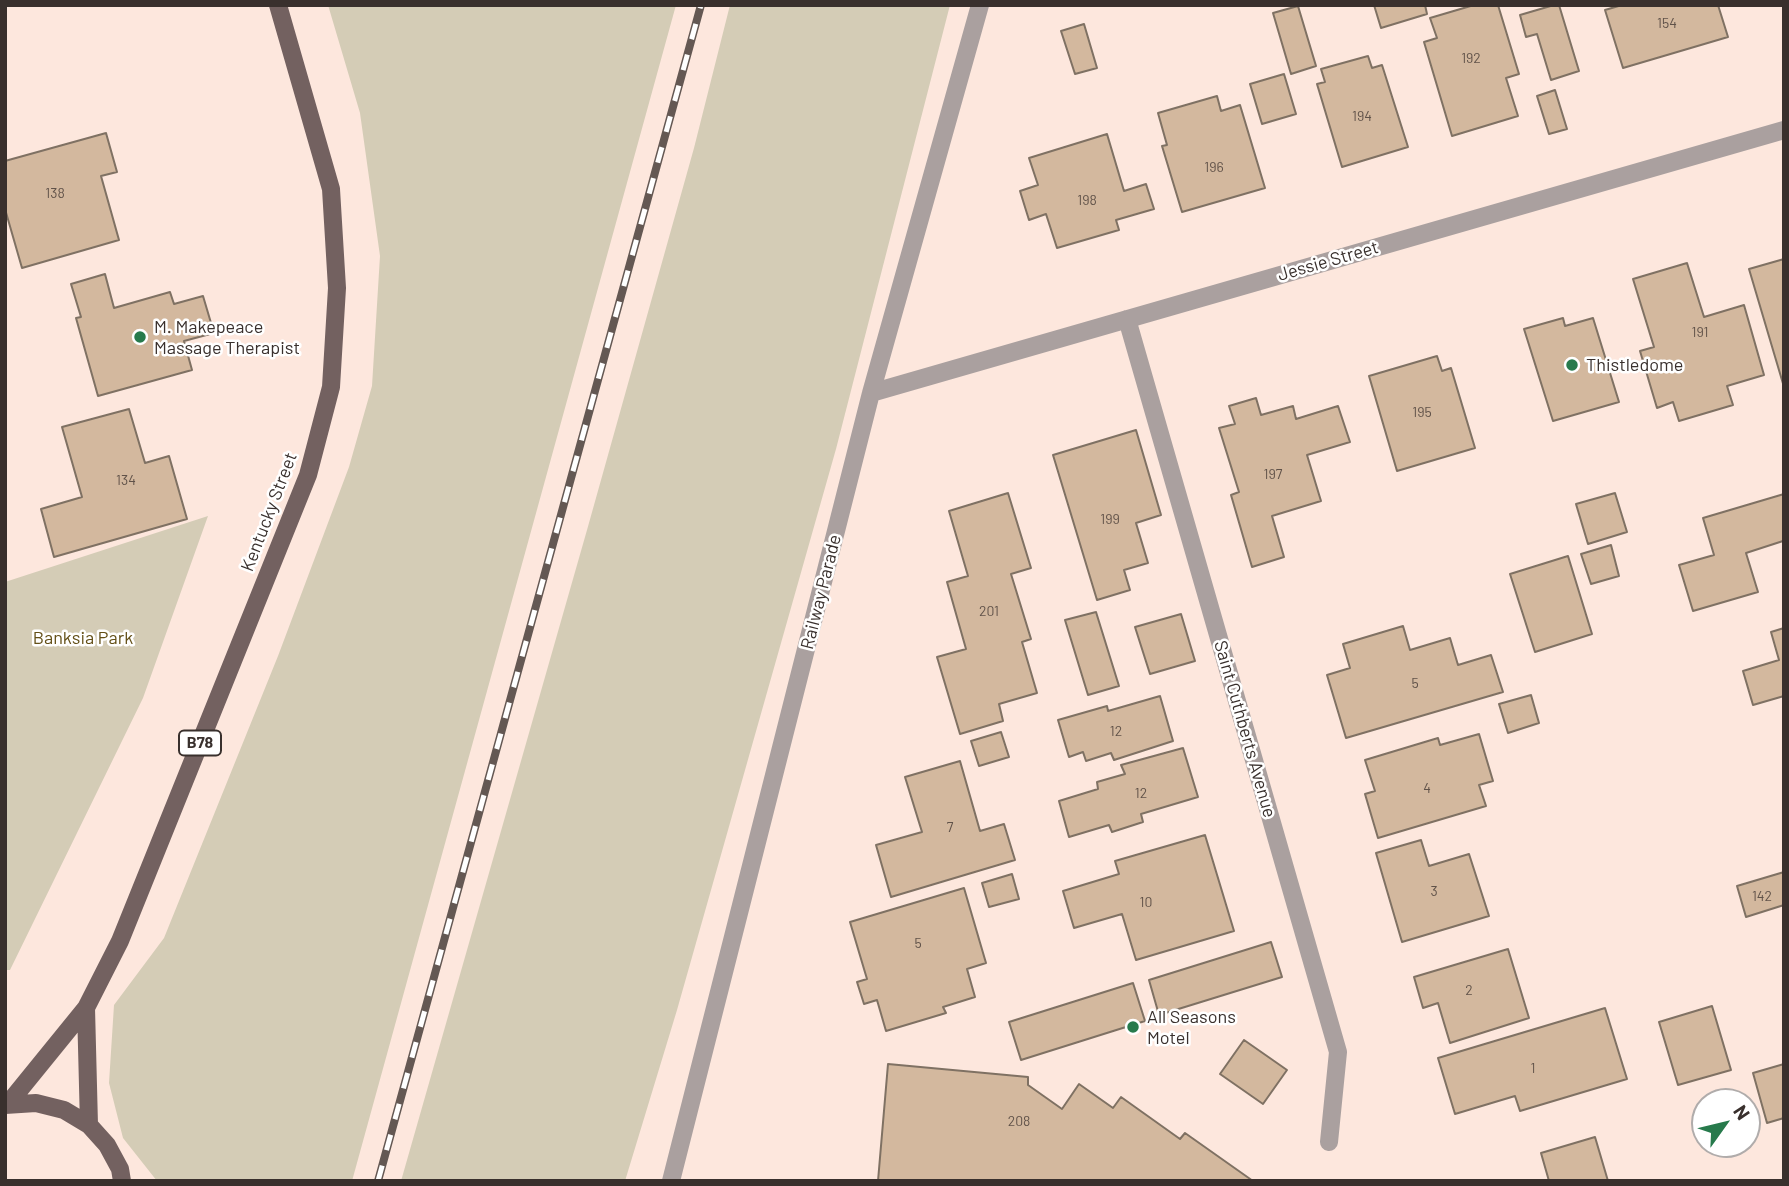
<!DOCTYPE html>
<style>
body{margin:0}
#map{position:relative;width:1789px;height:1186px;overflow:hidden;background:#fde7dd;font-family:Barlow,sans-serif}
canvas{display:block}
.frame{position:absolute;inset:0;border:7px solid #39302d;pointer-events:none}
.north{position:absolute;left:1691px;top:1088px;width:70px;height:70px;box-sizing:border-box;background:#fff;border:2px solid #b0acab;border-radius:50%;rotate:56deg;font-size:19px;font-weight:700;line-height:28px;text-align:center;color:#39302d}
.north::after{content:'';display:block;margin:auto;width:24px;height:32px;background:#277a4c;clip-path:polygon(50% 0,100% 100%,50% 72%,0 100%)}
</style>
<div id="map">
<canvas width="1789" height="1186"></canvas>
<div class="frame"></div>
<div class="north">N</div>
</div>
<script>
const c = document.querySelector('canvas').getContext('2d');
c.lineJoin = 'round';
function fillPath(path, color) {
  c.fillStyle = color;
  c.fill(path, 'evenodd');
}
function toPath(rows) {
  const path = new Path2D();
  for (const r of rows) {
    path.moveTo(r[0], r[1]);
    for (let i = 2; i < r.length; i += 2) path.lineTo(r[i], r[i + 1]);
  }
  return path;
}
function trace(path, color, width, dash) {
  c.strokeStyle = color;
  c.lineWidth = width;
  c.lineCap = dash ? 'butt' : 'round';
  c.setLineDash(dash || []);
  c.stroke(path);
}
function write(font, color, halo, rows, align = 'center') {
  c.font = font + ' Barlow,sans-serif';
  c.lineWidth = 5;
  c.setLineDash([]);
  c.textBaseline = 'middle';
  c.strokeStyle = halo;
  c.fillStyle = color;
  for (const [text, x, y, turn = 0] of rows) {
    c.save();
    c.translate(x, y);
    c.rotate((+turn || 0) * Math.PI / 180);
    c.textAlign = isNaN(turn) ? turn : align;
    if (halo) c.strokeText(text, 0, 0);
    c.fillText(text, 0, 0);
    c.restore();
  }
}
const green = toPath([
 [328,5,676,5,352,1181,157,1181,123,1138,109,1083,114,1005,164,938,278,656,349,467,372,386,380,256,360,113],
 [730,5,950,5,836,449,677,1010,625,1181,401,1181,587,530,694,148],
 [208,516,143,698,10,970,5,970,5,582]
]);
const building = toPath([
 [1374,5,1425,5,1427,14,1381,28,1374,5],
 [1474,5,1498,5,1519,74,1506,78,1518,116,1452,136,1424,42,1437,38,1430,18,1474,5],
 [1554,5,1559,5,1579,71,1551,80,1537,34,1526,37,1520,15,1554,5],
 [1622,5,1718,5,1728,37,1623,68,1605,10,1622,5],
 [1298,6,1316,66,1291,74,1273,13,1298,6],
 [1084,24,1097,68,1075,74,1061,31,1084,24],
 [1368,56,1372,68,1382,65,1408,147,1342,167,1317,84,1325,82,1321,69,1368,56],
 [1284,74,1296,114,1262,124,1250,84,1284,74],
 [1555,90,1567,129,1549,134,1537,96,1555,90],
 [1217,96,1221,111,1240,105,1265,188,1182,212,1162,146,1167,145,1158,113,1217,96],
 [106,133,117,172,101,176,119,240,22,268,5,209,5,161,106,133],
 [1107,134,1124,191,1146,184,1154,209,1116,220,1119,230,1057,248,1046,214,1029,220,1020,191,1038,185,1029,158,1107,134],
 [1784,259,1784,387,1749,269,1784,259],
 [1687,263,1704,317,1744,305,1764,375,1727,386,1733,405,1679,421,1673,402,1657,408,1640,351,1654,347,1633,279,1687,263],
 [105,274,114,308,170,292,174,304,203,296,214,333,184,341,192,370,98,396,76,318,81,317,71,284,105,274],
 [1563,318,1565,326,1593,318,1619,402,1553,421,1524,329,1563,318],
 [1437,356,1442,371,1451,368,1475,448,1397,471,1369,376,1437,356],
 [1256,398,1261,415,1293,406,1296,419,1338,406,1350,442,1307,455,1321,501,1272,516,1284,557,1252,567,1231,495,1239,492,1219,428,1235,424,1229,406,1256,398],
 [129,409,145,463,169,456,187,519,54,557,41,509,82,497,62,427,129,409],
 [1136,430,1161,515,1136,523,1148,563,1124,570,1130,590,1097,600,1053,455,1136,430],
 [1008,493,1031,568,1011,574,1031,639,1022,642,1037,693,999,704,1003,721,960,734,937,657,966,649,947,582,968,576,949,511,1008,493],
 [1615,493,1627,532,1588,544,1576,504,1615,493],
 [1784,494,1784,543,1783,541,1746,553,1758,592,1693,611,1679,565,1714,555,1703,518,1784,494],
 [1611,545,1619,576,1591,584,1581,554,1611,545],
 [1568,556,1592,634,1535,652,1510,574,1568,556],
 [1096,612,1119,686,1088,695,1065,620,1096,612],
 [1181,614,1195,661,1150,674,1135,627,1181,614],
 [1403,626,1410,650,1450,638,1458,665,1491,655,1503,692,1346,738,1327,675,1350,668,1343,644,1403,626],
 [1784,628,1784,696,1753,705,1743,671,1779,660,1771,632,1784,628],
 [1531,695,1539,723,1508,733,1499,704,1531,695],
 [1160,696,1173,741,1114,760,1111,753,1086,761,1083,752,1069,757,1058,720,1107,706,1108,711,1160,696],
 [1001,732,1009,757,979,766,971,741,1001,732],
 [1479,734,1493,781,1479,785,1486,806,1378,838,1365,794,1375,791,1365,760,1438,738,1440,745,1479,734],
 [1183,748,1198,797,1141,814,1143,822,1112,832,1109,825,1069,837,1059,801,1098,789,1097,782,1125,774,1121,765,1183,748],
 [960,761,980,831,1004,824,1015,860,891,897,876,845,922,832,905,777,960,761],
 [1205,835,1234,931,1136,960,1122,914,1074,928,1063,891,1119,874,1115,861,1205,835],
 [1421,840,1429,866,1469,854,1489,916,1402,942,1376,853,1421,840],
 [1784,872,1784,905,1746,917,1737,886,1784,872],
 [1012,874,1019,899,989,907,982,883,1012,874],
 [964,888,986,963,967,969,975,997,943,1007,946,1013,886,1031,877,1000,864,1004,857,982,867,979,850,922,964,888],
 [1271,942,1282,977,1159,1015,1149,980,1271,942],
 [1508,949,1529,1018,1450,1043,1438,1003,1423,1008,1414,977,1508,949],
 [1133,983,1145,1021,1021,1060,1009,1022,1133,983],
 [1712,1006,1731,1070,1678,1085,1659,1022,1712,1006],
 [1605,1008,1627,1079,1520,1111,1515,1096,1455,1114,1438,1058,1605,1008],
 [1244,1040,1287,1070,1263,1104,1220,1074,1244,1040],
 [888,1064,1028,1077,1028,1085,1062,1109,1079,1084,1113,1108,1121,1097,1180,1139,1185,1133,1253,1181,878,1181,888,1064],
 [1784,1064,1784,1118,1767,1123,1753,1073,1784,1064],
 [1595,1137,1608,1181,1549,1181,1541,1153,1595,1137]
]);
const minor = toPath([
 [1127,319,1338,1052,1329,1142],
 [871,393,1784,130],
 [671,1181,871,393,980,5]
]);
const primary = toPath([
 [86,1008,89,1125],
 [8,1104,86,1008,120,941,308,475,331,387,337,288,331,189,278,5],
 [5,1105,36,1103,64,1110,89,1125,107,1145,120,1169,122,1181]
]);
const rail = toPath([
 [378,1181,701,5]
]);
const markers = [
 [140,337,7,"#277a4c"],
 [1572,365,7,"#277a4c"],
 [1133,1027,7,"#277a4c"]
];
const numberNames = [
 ["154",1667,23],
 ["192",1471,58],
 ["194",1362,116],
 ["196",1214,167],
 ["138",55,193],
 ["198",1087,200],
 ["191",1700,332],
 ["195",1422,412],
 ["197",1273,474],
 ["134",126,480],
 ["199",1110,519],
 ["201",989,611],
 ["5",1415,683],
 ["12",1116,731],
 ["4",1427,788],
 ["12",1141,793],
 ["7",950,827],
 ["3",1434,891],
 ["142",1762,896],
 ["10",1146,902],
 ["5",918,943],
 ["2",1469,990],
 ["1",1533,1068],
 ["208",1019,1121]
];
const shields = [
 [200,743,42]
];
const shieldNames = [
 ["B78",200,743]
];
const streetNames = [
 ["Jessie Street",1328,261,-16],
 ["Kentucky Street",269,512,-69],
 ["Railway Parade",821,592,-76],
 ["Saint Cuthberts Avenue",1245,729,74]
];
const poiNames = [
 ["M. Makepeace",154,327],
 ["Massage Therapist",154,348],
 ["Thistledome",1586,365],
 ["All Seasons",1147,1017],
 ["Motel",1147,1038]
];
const parkNames = [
 ["Banksia Park",83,638]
];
fillPath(green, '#d4ccb6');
fillPath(building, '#d3b89e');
trace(building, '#7f7163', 2);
trace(minor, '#aaa09f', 18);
trace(primary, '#736160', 18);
trace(rail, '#645853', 8);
trace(rail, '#fff', 5, [16]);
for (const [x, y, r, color] of markers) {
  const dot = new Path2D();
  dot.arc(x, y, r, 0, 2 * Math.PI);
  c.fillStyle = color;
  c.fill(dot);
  trace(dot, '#fff', 2.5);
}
write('14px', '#605249', null, numberNames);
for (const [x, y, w] of shields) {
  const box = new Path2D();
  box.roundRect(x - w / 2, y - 12.5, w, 25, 5);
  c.fillStyle = '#fff';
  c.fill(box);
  trace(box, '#39302d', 2);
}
write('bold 16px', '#39302d', null, shieldNames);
write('18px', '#39302d', '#fff', streetNames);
write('18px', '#39302d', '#fff', poiNames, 'left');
write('18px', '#634f17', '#fff', parkNames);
</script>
